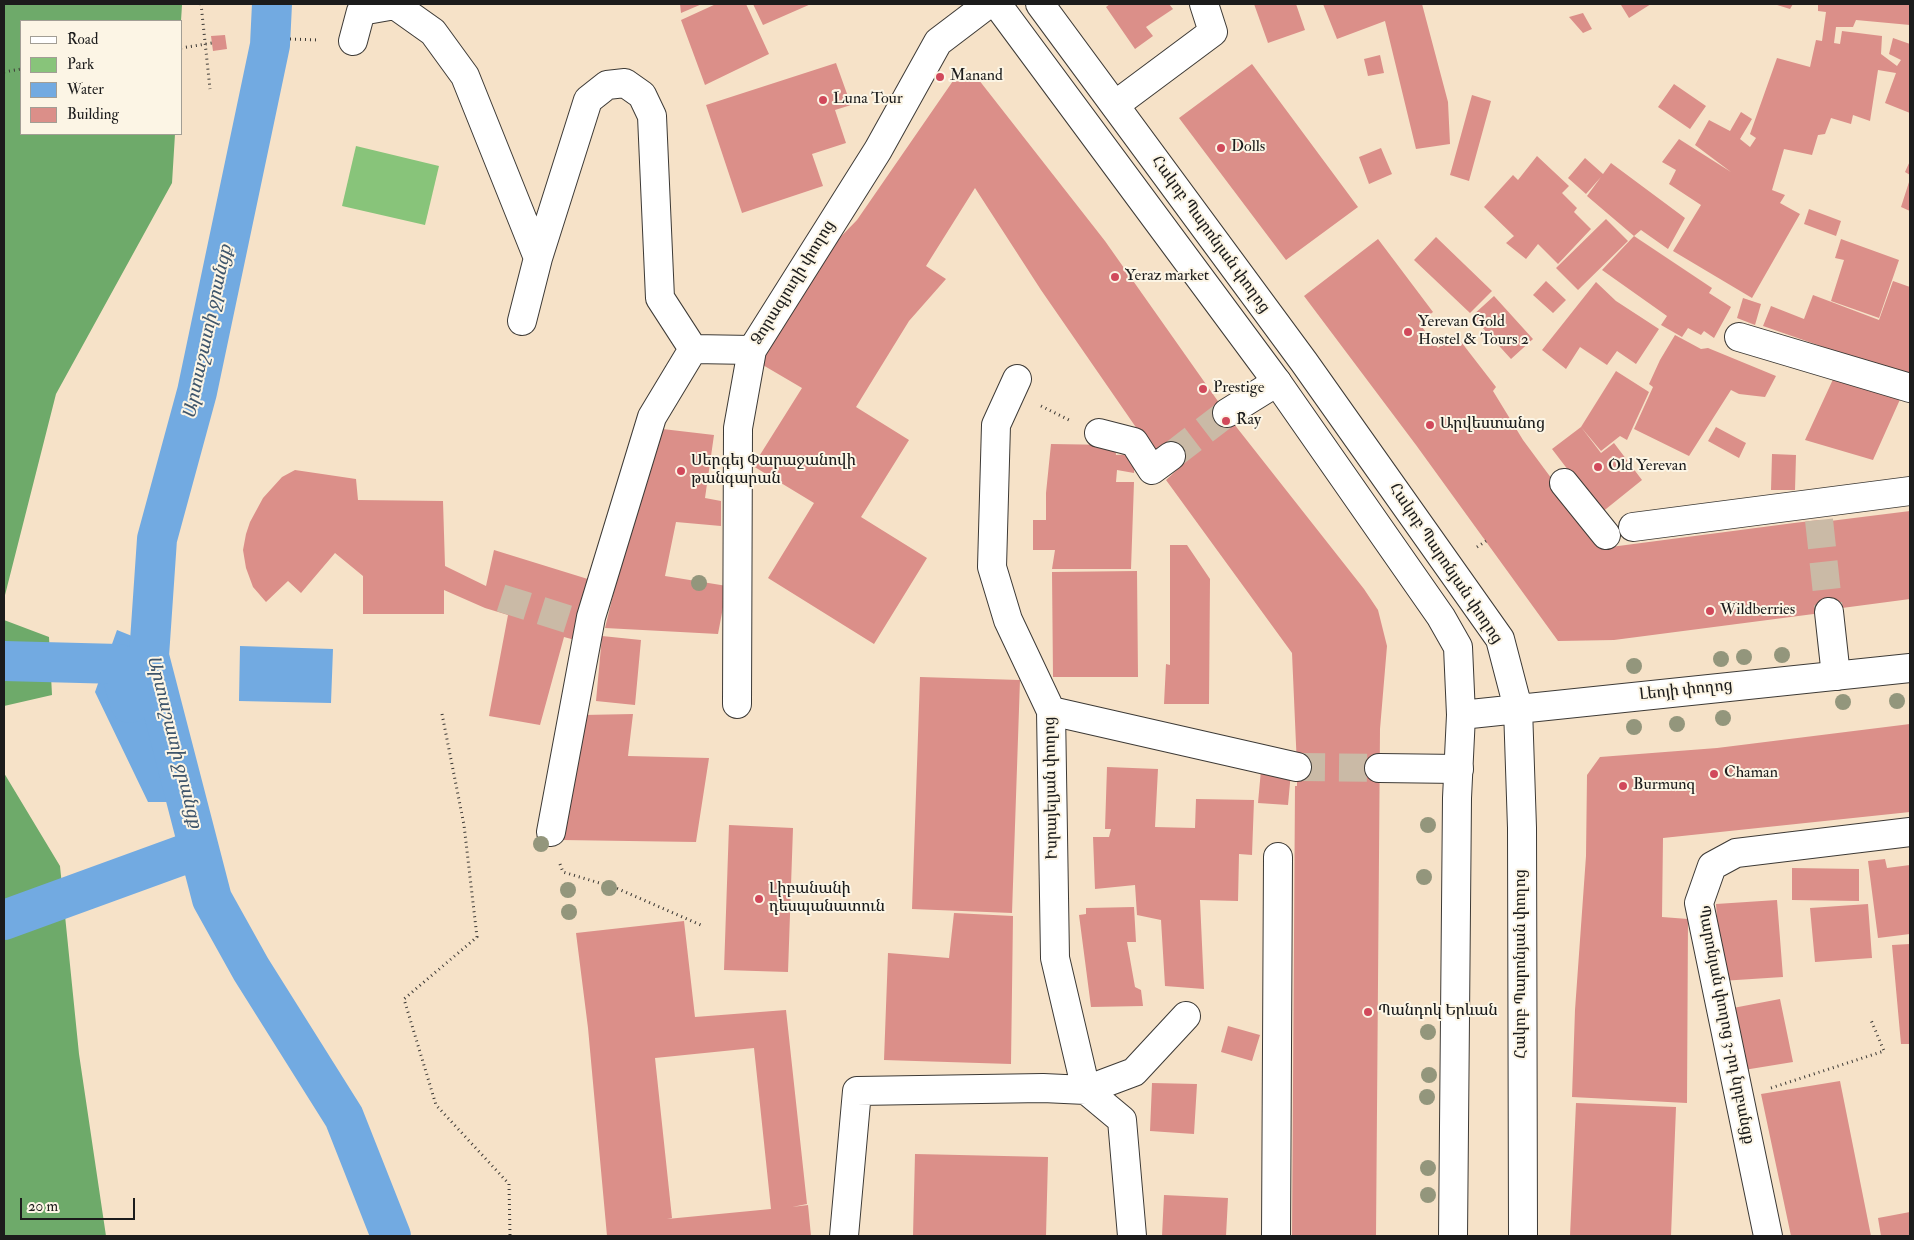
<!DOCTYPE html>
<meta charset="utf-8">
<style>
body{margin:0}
#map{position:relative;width:1914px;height:1240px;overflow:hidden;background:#f6e2c8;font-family:"IM FELL Double Pica",serif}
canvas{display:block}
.frame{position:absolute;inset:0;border:5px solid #1c1c1c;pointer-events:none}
.legend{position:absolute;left:20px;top:20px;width:162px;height:115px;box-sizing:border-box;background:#fcf5e5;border:1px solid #a29e95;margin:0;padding:6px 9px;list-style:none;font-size:15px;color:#1c1c1c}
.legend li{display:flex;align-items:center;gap:10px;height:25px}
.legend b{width:25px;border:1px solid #a29e95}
.scale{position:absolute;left:20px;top:1198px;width:115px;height:22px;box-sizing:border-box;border:2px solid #1c1c1c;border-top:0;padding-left:6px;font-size:15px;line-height:18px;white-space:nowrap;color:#1c1c1c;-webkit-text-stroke:4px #fcf5e5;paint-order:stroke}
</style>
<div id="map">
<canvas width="1914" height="1240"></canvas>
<div class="frame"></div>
<ul class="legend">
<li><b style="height:6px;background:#fff"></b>Road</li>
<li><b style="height:14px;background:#88c47a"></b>Park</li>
<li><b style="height:14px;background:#72aae1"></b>Water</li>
<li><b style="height:14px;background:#db8f89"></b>Building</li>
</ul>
<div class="scale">20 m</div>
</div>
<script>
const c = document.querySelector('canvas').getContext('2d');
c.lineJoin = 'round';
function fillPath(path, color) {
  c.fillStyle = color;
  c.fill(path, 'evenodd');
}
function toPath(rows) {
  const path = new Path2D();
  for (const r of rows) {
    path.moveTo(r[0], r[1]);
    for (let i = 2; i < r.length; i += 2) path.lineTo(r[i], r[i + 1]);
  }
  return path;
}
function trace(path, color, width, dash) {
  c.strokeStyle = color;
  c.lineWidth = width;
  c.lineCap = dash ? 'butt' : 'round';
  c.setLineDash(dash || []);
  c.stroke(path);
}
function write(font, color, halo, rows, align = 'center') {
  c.font = font + ' "IM FELL Double Pica","Noto Serif Armenian",serif';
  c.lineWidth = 4;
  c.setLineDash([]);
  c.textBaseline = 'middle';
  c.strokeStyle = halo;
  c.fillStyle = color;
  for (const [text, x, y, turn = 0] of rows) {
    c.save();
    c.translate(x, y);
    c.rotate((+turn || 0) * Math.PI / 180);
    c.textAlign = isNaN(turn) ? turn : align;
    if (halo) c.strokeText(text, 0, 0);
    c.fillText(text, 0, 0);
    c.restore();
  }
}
const green = toPath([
 [356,146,439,166,425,225,342,206]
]);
const forest = toPath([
 [4,4,181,4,182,5,181,21,21,21,21,134,175,134,172,183,56,394,4,599],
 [4,620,49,637,52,695,4,706],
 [4,773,60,866,79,1054,106,1236,4,1236]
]);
const water = toPath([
 [117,630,137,638,169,802,148,802,95,692],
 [240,646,333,649,331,703,239,701]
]);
const canal = toPath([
 [272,4,270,45,197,392,157,539,149,656,212,899,251,969,344,1117,391,1236],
 [4,661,119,664,130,703],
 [4,920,199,849]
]);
const building = toPath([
 [680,4,702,4,681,13],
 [716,4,746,4,769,54,705,85,681,20],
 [753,4,811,4,763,25],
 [1110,4,1169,4,1173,9,1146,27,1153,36,1135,49,1106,7],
 [1254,4,1296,4,1305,30,1268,43],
 [1323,4,1422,4,1448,102,1450,144,1416,149,1385,21,1337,39],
 [1623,4,1651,4,1629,18,1621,5],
 [1774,4,1793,4,1790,9],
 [1818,4,1910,4,1910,25,1856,20,1853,27,1836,27,1834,43,1840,44,1842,31,1882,36,1881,54,1897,66,1901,60,1889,54,1893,38,1910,44,1910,113,1885,103,1896,73,1878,70,1870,121,1853,115,1851,124,1831,118,1825,134,1818,135,1812,155,1784,149,1772,190,1785,195,1780,203,1800,214,1752,298,1673,251,1701,205,1669,184,1676,170,1662,162,1679,139,1731,172,1695,145,1709,120,1730,131,1741,112,1752,119,1740,139,1750,147,1756,138,1750,134,1777,58,1810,67,1816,40,1822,41,1826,12,1818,11],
 [1583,13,1592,29,1583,33,1569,17],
 [225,35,227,49,213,51,211,36],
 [1380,55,1384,73,1368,76,1364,59],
 [836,63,851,105,835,110,846,143,812,154,823,186,742,213,706,105],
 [1252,64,1358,207,1286,260,1179,118],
 [975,75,1105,241,1234,424,1364,589,1378,610,1387,646,1380,729,1376,1236,1292,1236,1295,786,1297,786,1297,767,1292,653,1166,480,1179,468,1171,456,1153,452,1041,290,975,188,926,266,946,279,909,321,856,407,909,440,861,517,927,558,874,644,768,578,814,503,753,466,802,388,756,361,820,258,857,220,955,78],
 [1674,84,1706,106,1690,129,1658,107],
 [1472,95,1491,101,1469,181,1450,175],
 [1381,148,1392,174,1369,184,1359,157],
 [1537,156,1569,186,1562,193,1577,208,1574,212,1591,229,1558,264,1538,244,1526,259,1506,243,1514,236,1484,207,1513,175,1518,180],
 [1585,158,1603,174,1611,163,1685,218,1668,249,1641,230,1634,236,1587,196,1601,177,1586,194,1568,178],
 [1910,161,1910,175,1905,172],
 [1910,179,1910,211,1901,207],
 [1809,209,1841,221,1836,236,1804,224],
 [1606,219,1628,241,1578,290,1556,268],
 [1634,236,1712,288,1709,293,1731,307,1714,338,1704,331,1701,335,1688,328,1682,337,1661,325,1667,316,1602,270],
 [1436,237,1492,291,1470,313,1414,260],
 [1378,239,1433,312,1419,323,1438,348,1455,334,1496,387,1493,391,1523,440,1603,548,1794,523,1819,520,1830,521,1910,511,1910,599,1842,608,1829,612,1614,640,1558,641,1416,445,1304,296],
 [1841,239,1899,260,1879,318,1831,301,1844,260,1835,258],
 [1546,281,1566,300,1553,313,1533,295],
 [1893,281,1910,287,1910,377,1763,326,1771,306,1804,319,1813,295,1879,320],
 [1596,282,1616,301,1659,329,1636,364,1617,351,1607,365,1580,347,1566,369,1542,350],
 [1494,296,1533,339,1511,359,1472,316],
 [1743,298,1761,304,1755,325,1737,318],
 [1675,335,1701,349,1708,348,1776,376,1765,397,1739,394,1731,390,1689,456,1634,429,1653,387,1649,384,1660,360],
 [1616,371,1649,392,1627,440,1620,436,1601,451,1581,427],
 [1835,375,1902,395,1873,460,1805,440],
 [1581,427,1601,453,1614,443,1642,480,1601,513,1552,449],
 [1716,427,1746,443,1739,458,1708,441],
 [654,428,714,435,705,498,721,501,721,526,676,522,665,576,727,586,718,634,605,628],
 [1051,444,1115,445,1116,455,1135,454,1134,473,1117,470,1116,482,1134,482,1131,569,1052,569,1055,550,1033,550,1033,520,1046,520,1046,493],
 [1772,454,1796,455,1795,490,1771,490],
 [295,470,356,479,358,500,443,501,445,566,486,586,494,550,591,580,575,640,564,637,540,725,489,716,508,615,485,608,444,590,444,614,363,614,363,576,335,553,301,593,288,581,266,602,253,587,246,568,243,550,246,534,250,522,263,498,282,477],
 [1170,545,1187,545,1210,579,1209,704,1164,704,1166,664,1170,665],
 [1137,571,1138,677,1053,677,1052,572],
 [602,636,641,640,635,705,596,701],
 [920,677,1020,680,1012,913,912,909],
 [633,714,628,756,709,758,696,842,562,840,583,715],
 [1910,724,1910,812,1663,838,1662,917,1688,919,1687,1103,1572,1097,1575,1010,1586,856,1587,775,1600,757,1717,748],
 [1107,767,1158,769,1155,827,1195,828,1196,799,1254,800,1252,855,1239,854,1238,901,1200,900,1204,989,1165,986,1161,920,1137,915,1135,885,1095,889,1093,837,1109,837,1111,829,1105,829],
 [1261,770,1291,772,1288,805,1258,803],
 [729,825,793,828,788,972,724,970],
 [1885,859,1887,868,1910,865,1910,934,1878,938,1868,861],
 [1792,868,1859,869,1859,901,1792,900],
 [1777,900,1783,977,1721,981,1716,904],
 [1868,904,1872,958,1815,962,1810,908],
 [1134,907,1136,942,1127,942,1135,987,1141,990,1143,1006,1091,1007,1079,915,1086,914,1086,908],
 [954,913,1013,916,1011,1064,884,1060,888,953,949,958],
 [684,921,695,1017,786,1010,807,1204,792,1207,808,1205,811,1236,607,1236,588,1028,576,933],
 [754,1048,771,1209,667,1219,672,1218,655,1058],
 [1910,944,1910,1044,1901,1044,1892,945],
 [1780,999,1793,1062,1744,1070,1733,1008],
 [1228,1026,1260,1035,1252,1061,1221,1052],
 [1840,1081,1871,1236,1791,1236,1761,1094],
 [1152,1083,1197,1084,1194,1134,1150,1131],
 [1576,1103,1676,1107,1671,1236,1570,1236],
 [915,1154,1048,1157,1046,1236,913,1236],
 [1164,1195,1228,1198,1226,1236,1162,1236],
 [1910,1212,1910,1236,1881,1236,1878,1218]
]);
const minorTunnel = toPath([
 [1171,456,1227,413],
 [1819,520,1829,612],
 [501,598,580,623],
 [1297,767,1379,768]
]);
const path = toPath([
 [201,4,210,89],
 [290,39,319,40],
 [181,48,212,43],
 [4,72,21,69],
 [1041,406,1069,420],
 [1477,547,1486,541],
 [442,714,464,825,477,937,404,999,436,1105,509,1184,510,1236],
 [560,864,563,872,616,888,703,926],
 [1771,1088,1884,1051,1871,1020]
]);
const minor = toPath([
 [353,41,361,11,395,5,433,32,465,76,538,258],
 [1115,105,1213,32,1204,4],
 [522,321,538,258,588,100,607,85,625,83,642,95,652,116,660,298,693,349,652,417,591,617,551,832],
 [1739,337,1910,388],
 [693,349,752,350],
 [1017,379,996,425,992,567,1008,620,1051,711,1055,958,1086,1090,1122,1120,1132,1236],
 [1227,413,1277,382],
 [1099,433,1134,442,1152,470,1171,456],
 [1564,483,1606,535],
 [1633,527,1910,491],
 [1829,612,1836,676],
 [737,704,738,428,752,350,878,150,938,42,988,4],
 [1051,711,1297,767],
 [1379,768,1459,769],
 [844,1236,857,1091,1043,1088,1086,1090,1134,1072,1186,1016],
 [1276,1236,1278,857],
 [1768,1236,1699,903,1712,866,1736,853,1910,832]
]);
const major = toPath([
 [997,4,1277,382,1441,617,1458,647,1461,715,1457,798,1453,1236],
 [1040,4,1304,362,1500,639,1518,708,1522,828,1523,1236],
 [1461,715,1910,668]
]);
const trees = [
 [699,583],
 [1782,655],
 [1744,657],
 [1721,659],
 [1634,666],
 [1897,701],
 [1843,702],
 [1723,718],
 [1677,724],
 [1634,727],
 [1428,825],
 [541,844],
 [1424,877],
 [609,888],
 [568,890],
 [569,912],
 [1428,1032],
 [1429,1075],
 [1427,1097],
 [1428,1168],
 [1428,1195]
];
const markers = [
 [940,77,5,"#d1495b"],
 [823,100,5,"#d1495b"],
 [1221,148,5,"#d1495b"],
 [1115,277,5,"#d1495b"],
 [1408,332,5,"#d1495b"],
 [1203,389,5,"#d1495b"],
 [1226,421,5,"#d1495b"],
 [1430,425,5,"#d1495b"],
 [1598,467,5,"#d1495b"],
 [681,471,5,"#d1495b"],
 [1710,611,5,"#d1495b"],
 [1714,774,5,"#d1495b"],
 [1623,786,5,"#d1495b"],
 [759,899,5,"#d1495b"],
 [1368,1012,5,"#d1495b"]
];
const poiNames = [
 ["Manand",950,77],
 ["Luna Tour",833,100],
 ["Dolls",1231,148],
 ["Yeraz market",1125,277],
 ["Yerevan Gold",1418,323],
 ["Hostel & Tours 2",1418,341],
 ["Prestige",1213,389],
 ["Ray",1236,421],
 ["Արվեստանոց",1440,425],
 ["Սերգեյ Փարաջանովի",691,462],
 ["թանգարան",691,480],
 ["Old Yerevan",1608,467],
 ["Wildberries",1720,611],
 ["Chaman",1724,774],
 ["Burmunq",1633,786],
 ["Լիբանանի",769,890],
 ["դեսպանատուն",769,908],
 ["Պանդոկ Երևան",1378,1012]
];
const streetNames = [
 ["Հակոբ Պարոնյան փողոց",1210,235,54],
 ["Ձորագյուղի փողոց",794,283,-58],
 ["Հակոբ Պարոնյան փողոց",1445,564,56],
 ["Լեոյի փողոց",1686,691,-6],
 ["Իսրայելյան փողոց",1052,788,-91],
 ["Հակոբ Պարոնյան փողոց",1522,964,-90],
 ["Պարոնյան փողոց 3-րդ նրբանցք",1725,1025,79]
];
const waterNames = [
 ["Արտաշատի ջրանցք",209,332,-78],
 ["Արտաշատի ջրանցք",173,742,76]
];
fillPath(green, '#88c47a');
fillPath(forest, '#6eaa6a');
fillPath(water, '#72aae1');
trace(canal, '#72aae1', 40);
fillPath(building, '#db8f89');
trace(minorTunnel, '#cabaa6', 28, [28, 14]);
trace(minor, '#3d3a36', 30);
trace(major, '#3d3a36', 30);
trace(path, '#3d3a36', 3, [1, 4]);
trace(minor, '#fff', 28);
trace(major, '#fff', 28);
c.fillStyle = '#93967c';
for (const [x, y] of trees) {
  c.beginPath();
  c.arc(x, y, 8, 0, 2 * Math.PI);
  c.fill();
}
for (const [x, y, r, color] of markers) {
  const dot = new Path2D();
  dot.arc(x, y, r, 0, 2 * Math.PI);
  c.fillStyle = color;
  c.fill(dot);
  trace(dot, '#fcf5e5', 2);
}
write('16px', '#1c1c1c', '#fcf5e5', poiNames, 'left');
write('16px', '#1c1c1c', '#fcf5e5', streetNames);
write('italic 18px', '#3e556b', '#fcf5e5', waterNames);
</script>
